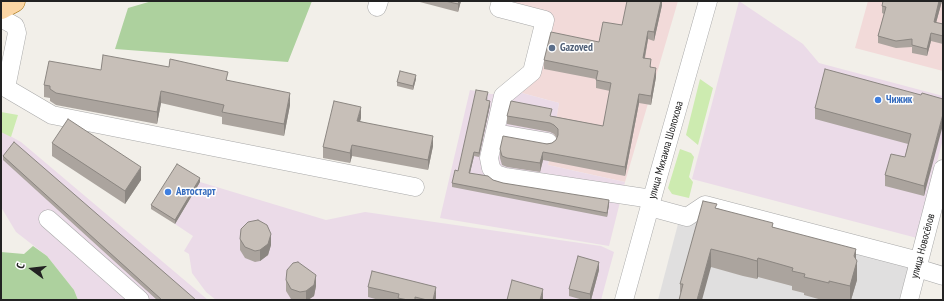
<!DOCTYPE html>
<meta charset="utf-8">
<style>
body{margin:0}
#map{position:relative;width:944px;height:301px;overflow:hidden;background:#f2efe9;font-family:"PT Sans Narrow",sans-serif}
canvas{display:block}
.frame{position:absolute;inset:0;border:2px solid #222;pointer-events:none}
.north{position:absolute;left:12px;top:249px;width:40px;height:40px;-webkit-text-stroke:3px #fff;paint-order:stroke;rotate:285deg;font-size:11px;font-weight:700;line-height:16px;text-align:center;color:#222}
.north::after{content:'';display:block;margin:auto;width:14px;height:18px;background:#222;clip-path:polygon(50% 0,100% 100%,50% 72%,0 100%)}
</style>
<div id="map">
<canvas width="944" height="301"></canvas>
<div class="frame"></div>
<div class="north">С</div>
</div>
<script>
const c = document.querySelector('canvas').getContext('2d');
c.lineJoin = 'round';
function fillPath(path, color) {
  c.fillStyle = color;
  c.fill(path, 'evenodd');
}
function toPath(rows) {
  const path = new Path2D();
  for (const r of rows) {
    path.moveTo(r[0], r[1]);
    for (let i = 2; i < r.length; i += 2) path.lineTo(r[i], r[i + 1]);
  }
  return path;
}
function trace(path, color, width, dash) {
  c.strokeStyle = color;
  c.lineWidth = width;
  c.lineCap = dash ? 'butt' : 'round';
  c.setLineDash(dash || []);
  c.stroke(path);
}
function write(font, color, halo, rows, align = 'center') {
  c.font = font + ' "PT Sans Narrow",sans-serif';
  c.lineWidth = 3;
  c.setLineDash([]);
  c.textBaseline = 'middle';
  c.strokeStyle = halo;
  c.fillStyle = color;
  for (const [text, x, y, turn = 0] of rows) {
    c.save();
    c.translate(x, y);
    c.rotate((+turn || 0) * Math.PI / 180);
    c.textAlign = isNaN(turn) ? turn : align;
    if (halo) c.strokeText(text, 0, 0);
    c.fillText(text, 0, 0);
    c.restore();
  }
}
const residential = toPath([
 [707,212,909,266,899,300,658,300,678,224]
]);
const commercial = toPath([
 [508,1,678,1,625,182,548,165,559,103,522,93,551,17],
 [868,1,943,1,943,71,855,48]
]);
const industrial = toPath([
 [739,1,803,44,819,63,943,96,943,139,917,238,692,179],
 [470,90,491,94,522,93,559,103,548,165,625,182,609,246,440,218],
 [1,131,21,142,208,300,78,300,74,290,47,256,16,232,1,207],
 [200,182,326,220,365,212,601,246,614,252,601,300,216,300,206,292,192,273,189,254,184,251,193,236,175,224]
]);
const grass = toPath([
 [700,79,713,88,698,145,686,135],
 [1,112,18,115,11,137,1,132],
 [680,149,691,153,694,157,689,177,693,182,689,198,672,194,668,188]
]);
const forest = toPath([
 [152,1,312,1,288,62,115,49,128,8],
 [33,246,47,256,74,290,78,300,1,300,1,252,24,254]
]);
const minor = toPath([
 [501,1,499,8,545,20,532,72,503,96,489,158,491,168,496,174,505,177,652,199],
 [377,7,379,1],
 [1,18,15,26,17,33,6,88,1,87],
 [6,88,52,115,415,187],
 [495,133,548,142],
 [650,207,687,217,705,205,919,261],
 [48,219,140,300],
 [917,268,943,276],
 [624,300,658,177,708,1],
 [909,300,943,169]
]);
const major = toPath([
 [1,8,14,1]
]);
const wall = toPath([
 [416,1,461,1,458,12],
 [661,1,662,1,662,5,654,41,648,39,645,58,651,67,656,77,651,105,639,103,625,176,543,160,540,172,507,167,502,165,500,158,500,149,552,143,556,140,557,138,554,134,550,132,507,124,507,116,552,116,603,126,610,91,596,88,596,79,544,69,544,60,599,42,622,25],
 [942,1,936,23,943,24,943,44,931,41,927,56,912,53,912,47,896,48,878,43,878,36,884,14,882,13,882,6],
 [101,70,228,80,290,105,284,136,222,124,222,117,161,103,157,124,56,105,50,101,50,98,44,97,44,85],
 [416,79,413,90,397,86,397,82],
 [921,95,943,99,924,196,885,186,885,175,905,157,908,144,815,119,815,108],
 [488,96,487,100,490,105,479,157,474,156,470,173,503,183,609,204,607,217,452,187,452,183,458,171],
 [361,118,360,121,433,146,428,170,352,156,350,163,323,158,323,147],
 [52,143,141,180,125,204,52,156],
 [3,156,196,300,157,300,3,160],
 [200,182,175,224,151,209,151,205],
 [717,208,773,227,856,259,857,280,851,300,822,300,804,295,804,293,792,290,792,286,758,277,757,279,743,276,711,267,680,293,680,284],
 [240,239,271,245,268,255,260,261,255,262,245,258,240,250],
 [599,270,591,300,583,300,569,296,569,289],
 [286,280,316,286,314,296,308,300,293,300,291,299,286,291],
 [368,287,436,298,435,300,379,300,368,297]
]);
const shadedWall = toPath([
 [459,1,461,1,458,12,458,4],
 [661,1,662,1,662,5,654,41,654,32],
 [939,1,942,1,934,30,934,22],
 [648,31,648,39,643,66,643,58],
 [931,33,931,41,927,56,927,49],
 [656,68,656,77,651,105,651,96],
 [416,75,416,79,413,90,413,86],
 [161,91,161,103,157,124,157,112],
 [290,93,290,105,284,136,284,124],
 [639,94,639,103,625,176,625,167],
 [490,101,490,105,479,157,479,153],
 [361,107,361,118,357,132,357,121],
 [943,114,943,125,924,196,924,186],
 [433,136,433,146,428,170,428,160],
 [352,145,352,156,350,163,350,153],
 [474,152,474,156,469,177,469,173],
 [543,152,543,160,540,172,540,163],
 [141,167,141,180,125,204,125,191],
 [200,178,200,182,175,224,175,220],
 [609,200,609,204,607,217,607,213],
 [271,234,271,245,268,255,260,261,260,250],
 [711,249,711,267,702,300,697,300],
 [856,249,856,265,857,261,857,280,851,300,850,300,850,286,854,256],
 [758,258,758,277,757,279,757,261],
 [599,262,599,270,591,300,590,300,590,294],
 [316,275,316,286,314,296,308,300,306,300,306,291],
 [436,287,436,298,435,300,433,300],
 [543,289,543,300,540,300]
]);
const building = toPath([
 [445,1,459,1,458,4,445,1],
 [627,1,661,1,654,32,648,31,643,58,651,59,650,67,656,68,651,96,639,94,625,167,543,152,540,163,507,158,502,156,500,149,503,136,547,144,552,143,556,140,558,135,558,129,554,125,550,123,507,116,511,101,552,109,550,116,603,126,611,83,596,80,598,71,544,60,551,32,599,42,603,22,622,25,627,1],
 [883,1,939,1,934,22,943,24,943,36,931,33,927,49,912,45,912,39,896,41,878,36,886,7,882,6,883,1],
 [103,55,169,67,170,59,228,72,226,80,290,93,284,124,222,112,224,105,161,91,157,112,56,93,50,89,50,86,44,85,49,61,101,70,103,55],
 [825,69,921,95,922,93,943,99,943,114,924,186,885,175,891,154,905,157,911,134,815,108,825,69],
 [400,71,416,75,413,86,397,82,400,71],
 [476,90,488,92,486,100,490,101,479,153,474,152,469,173,488,176,493,180,503,183,609,200,607,213,452,183,455,170,458,171,476,90],
 [334,101,361,107,357,121,433,136,428,160,352,145,350,153,323,147,334,101],
 [68,119,141,167,125,191,52,143,68,119],
 [14,142,196,300,162,300,3,156,14,142],
 [177,164,200,178,175,220,151,205,177,164],
 [703,201,717,204,715,208,773,223,772,227,856,249,854,256,857,261,850,286,829,281,829,283,804,277,805,274,792,271,793,268,758,258,757,261,743,257,711,249,697,300,679,300,683,284,680,284,703,201],
 [258,220,267,225,271,234,268,244,260,250,255,251,245,247,240,239,241,229,248,222,258,220],
 [578,256,599,262,590,294,569,289,578,256],
 [298,262,316,275,314,285,306,291,300,292,291,289,286,280,287,270,293,263,298,262],
 [372,271,436,287,433,300,427,300,415,297,415,300,408,300,398,298,399,294,368,287,372,271],
 [512,280,543,289,540,300,507,300,512,280]
]);
const markers = [
 [552,48,4,"#5c6f8a"],
 [878,100,4,"#3f7fe0"],
 [168,192,4,"#3f7fe0"]
];
const serviceNames = [
 ["Gazoved",560,48]
];
const shopNames = [
 ["Чижик",886,100],
 ["Автостарт",176,192]
];
const streetNames = [
 ["улица Михаила Шолохова",666,150,-74],
 ["улица Новосёлов",923,246,-75]
];
fillPath(residential, '#e0dfdf');
fillPath(commercial, '#f2dad9');
fillPath(industrial, '#ebdbe8');
fillPath(grass, '#cdebb0');
fillPath(forest, '#add19e');
trace(minor, '#a9a9a9', 19);
trace(major, '#a06b00', 23);
trace(minor, '#fff', 18);
trace(major, '#fcd6a4', 22);
fillPath(wall, '#aba49e');
fillPath(shadedWall, '#8b8681');
fillPath(building, '#c7bfb8');
trace(building, '#8b8681', 1);
for (const [x, y, r, color] of markers) {
  const dot = new Path2D();
  dot.arc(x, y, r, 0, 2 * Math.PI);
  c.fillStyle = color;
  c.fill(dot);
  trace(dot, '#fff', 1.5);
}
write('bold 11px', '#4e5e75', '#fff', serviceNames, 'left');
write('bold 11px', '#366cbe', '#fff', shopNames, 'left');
write('11px', '#222', '#fff', streetNames);
</script>
